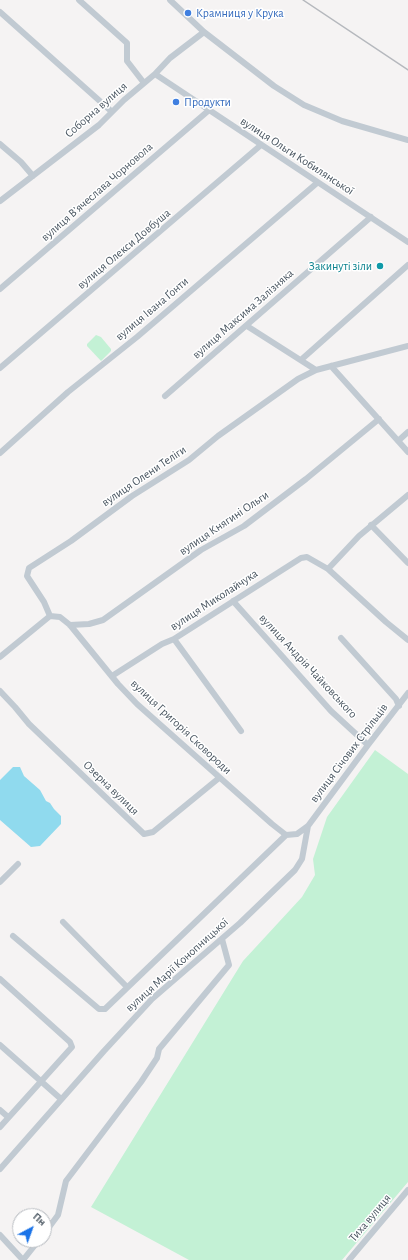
<!DOCTYPE html>
<meta charset="utf-8">
<style>
body{margin:0}
#map{position:relative;width:408px;height:1260px;overflow:hidden;background:#f5f3f3;font-family:"Alegreya Sans",sans-serif}
canvas{display:block}
.north{position:absolute;left:12px;top:1208px;width:40px;height:40px;box-sizing:border-box;background:#fff;border:1px solid #b7bbc0;border-radius:50%;rotate:41deg;font-size:11px;font-weight:700;line-height:16px;text-align:center;color:#4a5661}
.north::after{content:'';display:block;margin:auto;width:14px;height:18px;background:#1a73e8;clip-path:polygon(50% 0,100% 100%,50% 72%,0 100%)}
</style>
<div id="map">
<canvas width="408" height="1260"></canvas>
<div class="north">Пн</div>
</div>
<script>
const c = document.querySelector('canvas').getContext('2d');
c.lineJoin = 'round';
function fillPath(path, color) {
  c.fillStyle = color;
  c.fill(path, 'evenodd');
}
function toPath(rows) {
  const path = new Path2D();
  for (const r of rows) {
    path.moveTo(r[0], r[1]);
    for (let i = 2; i < r.length; i += 2) path.lineTo(r[i], r[i + 1]);
  }
  return path;
}
function trace(path, color, width, dash) {
  c.strokeStyle = color;
  c.lineWidth = width;
  c.lineCap = dash ? 'butt' : 'round';
  c.setLineDash(dash || []);
  c.stroke(path);
}
function write(font, color, halo, rows, align = 'center') {
  c.font = font + ' "Alegreya Sans",sans-serif';
  c.lineWidth = 3;
  c.setLineDash([]);
  c.textBaseline = 'middle';
  c.strokeStyle = halo;
  c.fillStyle = color;
  for (const [text, x, y, turn = 0] of rows) {
    c.save();
    c.translate(x, y);
    c.rotate((+turn || 0) * Math.PI / 180);
    c.textAlign = isNaN(turn) ? turn : align;
    if (halo) c.strokeText(text, 0, 0);
    c.fillText(text, 0, 0);
    c.restore();
  }
}
const green = toPath([
 [96,335,101,337,111,349,111,351,101,361,87,346,87,344],
 [375,750,408,774,408,1182,342,1260,189,1260,91,1207,243,961,302,897,315,875,313,859,327,817]
]);
const water = toPath([
 [13,767,20,767,24,776,40,790,46,801,50,803,54,809,61,816,61,824,40,846,31,847,0,820,0,780]
]);
const minor = toPath([
 [79,0,127,43,127,61,144,83],
 [170,0,204,32,274,86,304,105,342,121,408,140],
 [0,12,111,111],
 [155,74,408,242],
 [0,144,21,162,33,176],
 [0,201,99,125,124,100,155,74,170,58,204,32],
 [0,289,208,111],
 [247,326,316,370],
 [302,359,408,265],
 [331,366,408,452],
 [0,368,261,145],
 [165,396,371,217],
 [398,441,408,432],
 [0,453,68,392,137,337,317,183],
 [371,525,408,563],
 [328,569,359,536,408,495],
 [233,601,331,711,368,745],
 [50,616,60,617,70,625,118,684,137,704,272,824,286,835,297,834,308,826,368,745,408,693],
 [50,616,44,602,27,576,29,568,71,541,132,496,189,460,218,436,298,379,316,370,408,346],
 [70,625,89,624,103,620,201,550,244,526,306,479,379,419],
 [341,638,396,699,399,706],
 [174,639,241,731],
 [0,657,50,616],
 [112,676,162,644,174,639,301,558,307,557,328,569,386,622,408,640],
 [0,691,15,707,29,724,144,834,153,832,219,778],
 [0,882,18,864],
 [63,922,127,987],
 [13,936,99,1009,105,1009,286,835],
 [0,979,70,1042,72,1047,0,1127],
 [0,1045,61,1099],
 [0,1110,8,1117],
 [0,1169,104,1051,152,999,240,923,295,870,302,859,308,826],
 [44,1234,58,1215,66,1181,141,1082,157,1058,159,1049,229,965,222,939],
 [0,1235,23,1260],
 [23,1260,39,1240],
 [349,1260,408,1190]
]);
const rail = toPath([
 [303,0,408,70]
]);
const markers = [
 [188,13,4,"#3f7fe0"],
 [176,102,4,"#3f7fe0"],
 [380,266,4,"#0f9aa8"]
];
const shopNames = [
 ["Крамниця у Крука",196,13],
 ["Продукти",184,102]
];
const streetNames = [
 ["Соборна вулиця",96,110,-41],
 ["вулиця Ольги Кобилянської",297,156,33],
 ["вулиця Вʼячеслава Чорновола",97,192,-41],
 ["вулиця Олекси Довбуша",124,249,-40],
 ["вулиця Івана Ґонти",152,309,-40],
 ["вулиця Максима Залізняка",243,314,-41],
 ["вулиця Олени Теліги",144,476,-34],
 ["вулиця Княгині Ольги",224,523,-34],
 ["вулиця Миколайчука",214,600,-33],
 ["вулиця Андрія Чайковського",308,666,47],
 ["вулиця Григорія Сковороди",181,727,43],
 ["вулиця Січових Стрільців",349,753,-53],
 ["Озерна вулиця",111,788,44],
 ["вулиця Марії Конопницької",177,965,-42],
 ["Тиха вулиця",370,1218,-50]
];
const cultureNames = [
 ["Закинуті зіли",372,266]
];
fillPath(green, '#c3f1d5');
fillPath(water, '#90daee');
trace(minor, '#c1cad2', 6);
trace(rail, '#b5b8bd', 1.5);
for (const [x, y, r, color] of markers) {
  const dot = new Path2D();
  dot.arc(x, y, r, 0, 2 * Math.PI);
  c.fillStyle = color;
  c.fill(dot);
  trace(dot, '#fff', 1.5);
}
write('12px', '#366cbe', '#fff', shopNames, 'left');
write('12px', '#4a5661', '#fff', streetNames);
write('12px', '#0d838f', '#fff', cultureNames, 'right');
</script>
